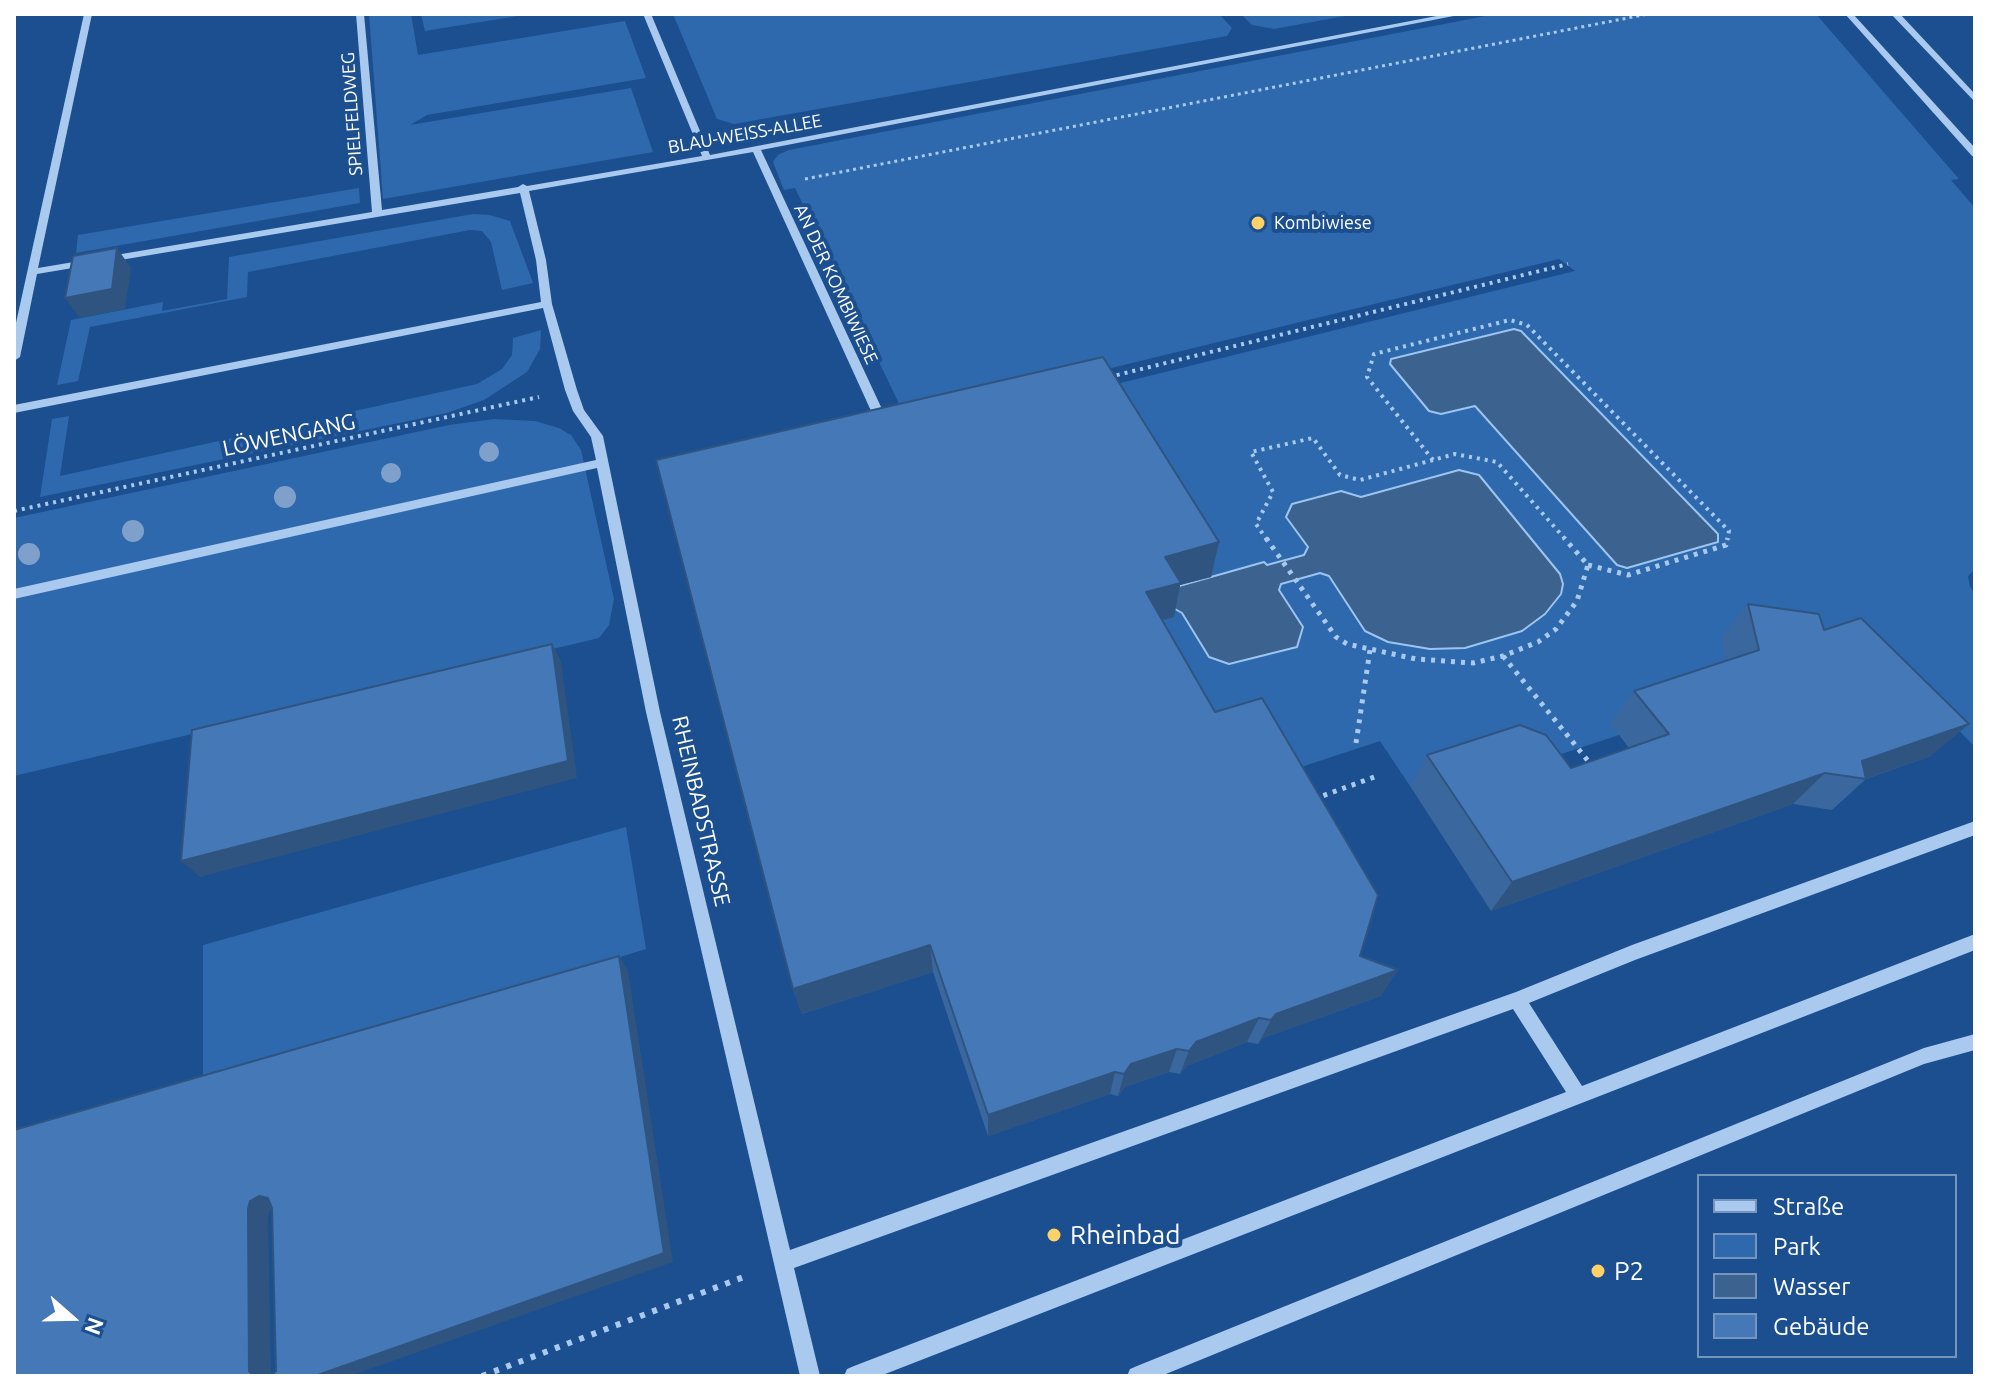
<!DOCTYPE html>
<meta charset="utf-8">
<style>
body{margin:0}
#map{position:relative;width:1989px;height:1390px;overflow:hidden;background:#1b4f8f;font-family:Ubuntu,sans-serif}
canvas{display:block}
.frame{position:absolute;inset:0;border:16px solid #fff;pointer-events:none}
.legend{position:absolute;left:1697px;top:1174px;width:260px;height:184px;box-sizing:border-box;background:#1b4f8f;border:2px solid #7695bc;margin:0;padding:10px 14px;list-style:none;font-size:24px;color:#fff}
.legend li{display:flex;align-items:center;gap:16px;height:40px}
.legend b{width:40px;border:2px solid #7695bc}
.north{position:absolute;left:32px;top:1278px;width:80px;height:80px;-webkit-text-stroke:6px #1b4f8f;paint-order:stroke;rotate:110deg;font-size:22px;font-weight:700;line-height:32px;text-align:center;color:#fff}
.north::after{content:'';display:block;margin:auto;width:28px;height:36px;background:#fff;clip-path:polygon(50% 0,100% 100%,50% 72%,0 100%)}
</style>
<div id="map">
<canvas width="1989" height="1390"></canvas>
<div class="frame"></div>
<ul class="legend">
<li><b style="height:10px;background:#a9c9ee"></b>Straße</li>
<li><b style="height:22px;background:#2e69ad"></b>Park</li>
<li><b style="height:22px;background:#3c6290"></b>Wasser</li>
<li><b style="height:22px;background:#4478b7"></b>Gebäude</li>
</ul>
<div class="north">N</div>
</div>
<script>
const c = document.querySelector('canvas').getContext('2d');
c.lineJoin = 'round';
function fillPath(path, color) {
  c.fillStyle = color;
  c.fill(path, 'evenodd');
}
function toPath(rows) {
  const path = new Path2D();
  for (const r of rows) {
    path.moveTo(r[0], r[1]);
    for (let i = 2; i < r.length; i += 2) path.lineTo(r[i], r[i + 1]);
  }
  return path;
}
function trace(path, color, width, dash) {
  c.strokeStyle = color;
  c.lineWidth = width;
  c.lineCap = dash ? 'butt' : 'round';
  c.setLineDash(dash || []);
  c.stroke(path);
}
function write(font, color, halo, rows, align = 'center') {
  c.font = font + ' Ubuntu,sans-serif';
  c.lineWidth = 8;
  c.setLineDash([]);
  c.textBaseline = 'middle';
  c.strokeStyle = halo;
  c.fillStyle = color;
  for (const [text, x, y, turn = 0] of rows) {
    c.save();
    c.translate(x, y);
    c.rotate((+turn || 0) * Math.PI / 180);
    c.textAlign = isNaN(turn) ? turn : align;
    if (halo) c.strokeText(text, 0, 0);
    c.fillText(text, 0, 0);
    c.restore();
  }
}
const green = toPath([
 [369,14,411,14,418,55,625,21,646,78,427,115,410,125,631,88,653,152,383,199],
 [421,14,530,14,425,31],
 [673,14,1219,14,1232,28,1227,36,734,124,717,119],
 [1241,14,1356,14,1274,29,1252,25],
 [1496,14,1816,14,1959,179,1951,180,1975,208,1975,569,1968,576,1970,587,1975,593,1975,747,1896,666,1722,638,1731,683,1619,735,1525,766,1499,757,1410,786,1380,741,1277,775,1207,744,1141,626,1175,609,1182,612,1209,657,1303,627,1279,590,1281,584,1321,573,1328,576,1365,631,1388,642,1430,649,1465,648,1563,584,1560,574,1479,475,1459,470,1361,497,1341,491,1286,517,1308,547,1304,555,1266,565,1264,562,1211,577,1096,389,1575,271,1559,259,906,418,795,188,784,190,773,162,778,155,789,150],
 [1475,406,1718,542,1617,565],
 [359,188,360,203,76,253,78,235],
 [473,214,490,215,510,221,533,283,502,290,491,242,482,231,470,230,248,272,247,297,90,327,78,381,57,385,71,320,163,302,162,311,227,299,229,257],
 [541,330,540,349,527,372,484,400,447,413,40,497,52,419,69,416,60,476,477,384,502,369,512,355,513,338],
 [494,419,535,421,559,428,571,435,581,450,614,599,609,625,599,638,14,776,14,518,449,425],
 [626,827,646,949,203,1086,203,945]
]);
const water = toPath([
 [1514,329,1521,331,1718,534,1718,542,1627,568,1617,565,1475,406,1441,414,1429,411,1390,364,1391,359,1514,329],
 [1459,470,1479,475,1560,574,1563,584,1561,594,1545,614,1522,631,1465,648,1430,649,1388,642,1365,631,1329,576,1320,573,1281,584,1279,590,1303,627,1297,647,1229,664,1209,657,1182,613,1175,609,1172,588,1264,562,1267,565,1304,555,1308,547,1286,517,1292,504,1341,491,1361,497,1459,470]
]);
const pathFar3 = toPath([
 [805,179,1648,14]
]);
const pathFar2 = toPath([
 [1109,377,1568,264],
 [1433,460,1367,377,1374,354,1510,320,1527,325,1729,531,1727,540],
 [14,511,539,397],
 [1267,540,1256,524,1273,492,1251,452,1313,438,1340,475,1360,480,1455,454,1497,462,1566,540]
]);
const pathFar1 = toPath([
 [1266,538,1336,637,1347,644,1416,659,1473,663,1503,656,1538,642,1556,629,1577,601,1588,565,1564,538],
 [1588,565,1628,575,1726,545,1728,538],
 [1503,656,1593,767],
 [1356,743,1370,650],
 [1314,799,1377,776]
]);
const path = toPath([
 [482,1376,749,1275]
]);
const minor = toPath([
 [84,14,92,14,38,268,372,212,356,14,364,14,382,210,518,187,523,184,527,186,702,156,643,14,651,14,710,155,1447,14,1464,14,761,150,889,424,883,428,877,424,753,152,529,191,546,260,552,304,577,390,584,410,603,436,660,712,790,1250,1516,992,1632,945,1975,821,1975,835,1635,960,1529,1003,1582,1086,1975,934,1975,950,880,1376,844,1376,847,1369,854,1366,1566,1092,1513,1009,794,1268,820,1376,800,1376,646,712,597,468,14,599,14,589,596,460,591,437,573,411,565,390,543,308,14,413,14,405,541,302,536,260,520,193,37,274,20,357,14,361,14,332,84,14],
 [1845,14,1853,14,1975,148,1975,157,1972,156,1845,14],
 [1891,14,1900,14,1975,94,1975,102,1891,14],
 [1975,1034,1975,1050,1924,1064,1161,1376,1127,1376,1130,1369,1137,1366,1924,1048,1975,1034]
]);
const trees = [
 [489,452,10],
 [391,473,10],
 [285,497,11],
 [133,531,11],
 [29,554,11]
];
const wall = toPath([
 [1219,542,1211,577,1180,585,1174,617,1162,620,1215,712,1360,956,1381,996,1263,1038,1258,1044,1247,1042,1187,1066,1180,1074,1169,1072,1125,1087,1118,1096,1110,1094,988,1136,933,972,802,1014,793,989],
 [1748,604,1824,630,1931,756,1866,779,1832,810,1793,804,1491,911,1410,786,1427,755,1571,768,1629,748,1610,723,1634,691,1726,661,1721,638]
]);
const shadedWall = toPath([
 [117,248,131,268,125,309,80,318,65,298],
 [1219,542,1211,577,1180,585,1174,617,1141,626,1146,592,1165,557],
 [552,644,561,662,577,778,200,877,181,861],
 [1969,724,1931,756,1865,779,1862,761],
 [1825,773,1793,804,1491,911,1512,882],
 [930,945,933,972,802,1014,793,989],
 [619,956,628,971,673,1262,350,1376,315,1376],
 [1398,970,1381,996,1263,1038,1258,1044,1271,1020,1276,1014],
 [1259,1018,1247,1042,1187,1066,1180,1074,1189,1051,1196,1042],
 [1177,1049,1169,1072,1125,1087,1118,1096,1124,1074,1131,1064],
 [1115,1072,1110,1094,988,1136,988,1115],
 [259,1196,279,1206,270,1210,268,1218,271,1376,252,1374,249,1371,248,1209,250,1201]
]);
const building = toPath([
 [117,248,112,289,65,298,73,256,117,248],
 [1103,357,1219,542,1165,557,1181,583,1146,592,1215,712,1262,698,1378,895,1360,956,1398,970,1276,1014,1271,1020,1259,1018,1196,1042,1189,1051,1177,1049,1131,1064,1124,1074,1115,1072,988,1115,930,945,793,989,656,460,1103,357],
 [1748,604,1819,614,1824,630,1861,618,1969,724,1862,761,1866,779,1825,773,1512,882,1427,755,1520,725,1546,735,1571,768,1669,734,1634,691,1759,650,1748,604],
 [552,644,568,761,181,861,192,730,552,644],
 [619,956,664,1253,315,1376,14,1376,14,1130,619,956],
 [259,1196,268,1198,272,1208,276,1371,273,1374,252,1374,249,1371,248,1209,250,1201,259,1196]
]);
const markers = [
 [1258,223,8,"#ffd166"],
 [1054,1235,8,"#ffd166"],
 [1598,1271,8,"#ffd166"]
];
const farStreetnames = [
 ["SPIELFELDWEG",352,114,-94],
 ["BLAU-WEISS-ALLEE",745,134,-10],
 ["AN DER KOMBIWIESE",836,284,65]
];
const farPoinames = [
 ["Kombiwiese",1274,223]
];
const streetNames = [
 ["LÖWENGANG",289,435,-12],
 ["RHEINBADSTRASSE",701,811,77]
];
const nearPoinames = [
 ["Rheinbad",1070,1235],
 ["P2",1614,1271]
];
fillPath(green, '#2e69ad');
fillPath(water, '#3c6290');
trace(water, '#9cc4f0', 2);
trace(pathFar3, '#a9c9ee', 3, [3, 4]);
trace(pathFar2, '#a9c9ee', 4, [3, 5]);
trace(pathFar1, '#a9c9ee', 5, [4, 6]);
trace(path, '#a9c9ee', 6, [5, 8]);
fillPath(minor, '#a9c9ee');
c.fillStyle = '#7ea0ca';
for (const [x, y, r] of trees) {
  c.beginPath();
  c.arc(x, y, r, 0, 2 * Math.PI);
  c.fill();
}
fillPath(wall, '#3a679d');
fillPath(shadedWall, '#305480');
fillPath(building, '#4478b7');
trace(building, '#305480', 2);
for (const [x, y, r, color] of markers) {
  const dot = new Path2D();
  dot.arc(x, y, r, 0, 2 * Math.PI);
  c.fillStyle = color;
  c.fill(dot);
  trace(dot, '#1b4f8f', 3);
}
write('18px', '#fff', '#1b4f8f', farStreetnames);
write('18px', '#fff', '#1b4f8f', farPoinames, 'left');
write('22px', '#fff', '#1b4f8f', streetNames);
write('26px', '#fff', '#1b4f8f', nearPoinames, 'left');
</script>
